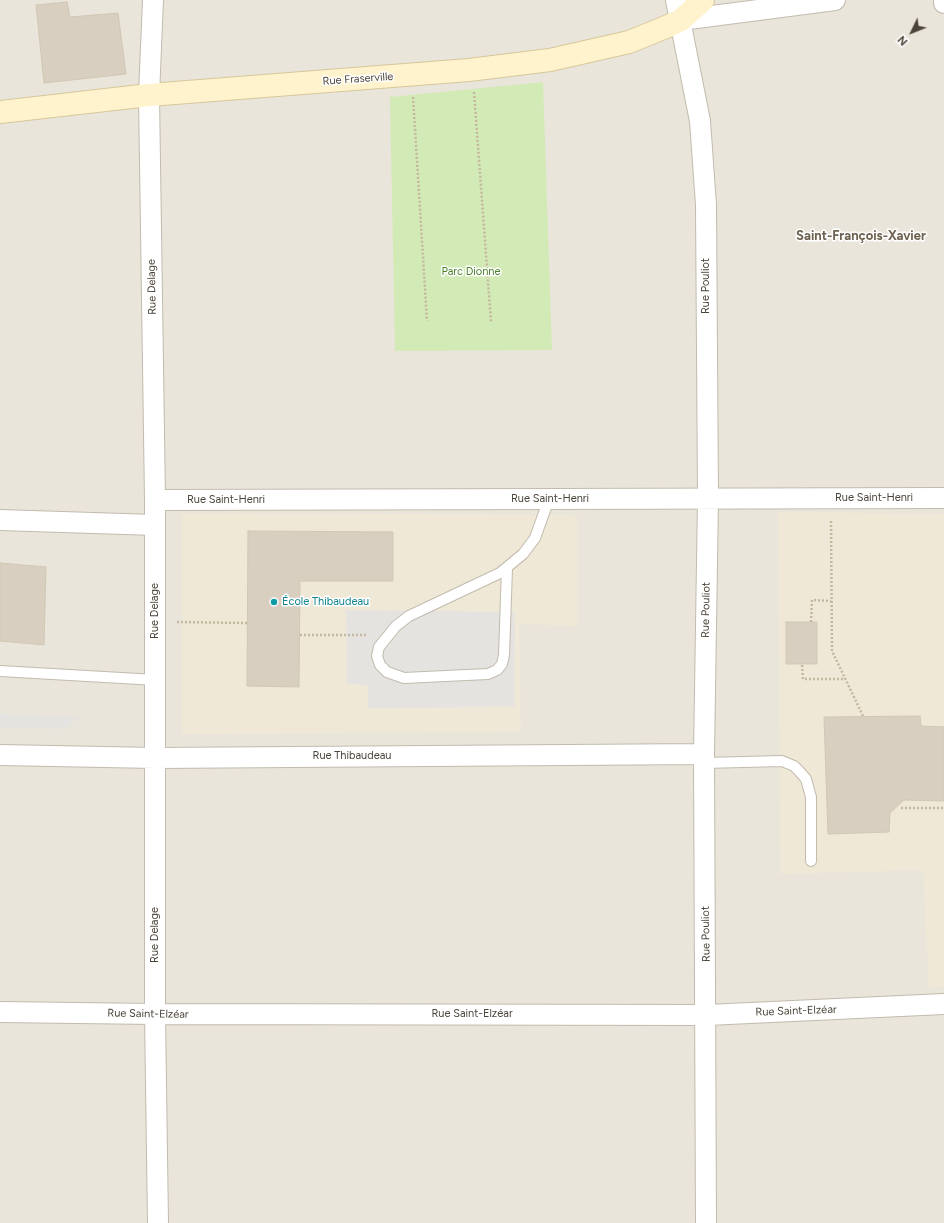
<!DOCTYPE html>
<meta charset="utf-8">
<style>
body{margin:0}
#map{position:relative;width:944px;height:1223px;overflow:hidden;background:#f6f3ec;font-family:Figtree,sans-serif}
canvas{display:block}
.north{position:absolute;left:892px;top:12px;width:40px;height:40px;-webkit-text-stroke:3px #fff;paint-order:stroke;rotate:227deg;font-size:11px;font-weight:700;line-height:16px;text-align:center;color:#4b4439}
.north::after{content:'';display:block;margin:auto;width:14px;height:18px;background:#4b4439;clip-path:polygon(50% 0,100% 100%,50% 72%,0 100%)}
</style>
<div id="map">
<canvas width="944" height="1223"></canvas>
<div class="north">N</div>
</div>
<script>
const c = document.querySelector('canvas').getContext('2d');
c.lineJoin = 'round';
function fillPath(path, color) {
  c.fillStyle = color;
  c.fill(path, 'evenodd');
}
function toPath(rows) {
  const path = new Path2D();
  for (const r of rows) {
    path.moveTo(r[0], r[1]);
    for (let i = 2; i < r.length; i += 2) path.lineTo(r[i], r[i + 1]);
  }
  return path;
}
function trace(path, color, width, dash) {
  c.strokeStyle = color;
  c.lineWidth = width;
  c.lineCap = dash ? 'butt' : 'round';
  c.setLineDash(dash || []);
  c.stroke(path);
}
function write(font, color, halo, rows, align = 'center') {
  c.font = font + ' Figtree,sans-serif';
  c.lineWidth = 3;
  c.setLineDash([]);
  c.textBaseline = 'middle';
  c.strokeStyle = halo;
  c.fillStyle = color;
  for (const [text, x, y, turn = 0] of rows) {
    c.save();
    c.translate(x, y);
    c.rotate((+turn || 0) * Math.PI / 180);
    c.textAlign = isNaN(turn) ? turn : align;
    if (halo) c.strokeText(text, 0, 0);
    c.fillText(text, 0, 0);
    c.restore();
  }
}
const residential = toPath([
 [0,0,944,0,944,1223,0,1223]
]);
const education = toPath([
 [778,512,944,514,944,986,929,988,923,870,780,874],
 [182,513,577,515,577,626,519,624,521,732,182,734]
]);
const green = toPath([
 [543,82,552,350,395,351,390,97]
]);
const parking = toPath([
 [346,610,515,612,515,707,368,708,368,685,347,684],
 [0,714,80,717,65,729,0,728]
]);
const building = toPath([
 [67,2,70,17,118,13,126,74,44,83,36,5,67,2],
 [248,531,393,532,393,581,300,581,299,687,247,686,248,531],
 [0,563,46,567,44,645,0,641,0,563],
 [786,622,817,622,817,664,786,664,786,622],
 [920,716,921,726,944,727,944,801,904,800,890,813,889,832,828,834,824,717,920,716]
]);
const path = toPath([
 [474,92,491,322],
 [413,97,427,321],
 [831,521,832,651,863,716],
 [177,622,247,623],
 [811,622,812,600,831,601],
 [300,635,366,635],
 [802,665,803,679,844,679],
 [901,808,944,808]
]);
const service = toPath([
 [507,568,504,655,502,664,497,670,488,674,404,678,387,672,380,665,377,656,379,647,396,626,409,616,500,573,523,554,535,538,549,499],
 [0,671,156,680],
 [704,763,782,761,794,766,800,772,806,779,811,797,811,861]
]);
const minor = toPath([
 [153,0,149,95,155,500,155,1014,158,1223],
 [676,0,700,121,706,205,708,498,704,754,706,1223],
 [944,0,944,3],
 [681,20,835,0],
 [155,500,944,498],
 [0,520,155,525],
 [0,755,156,758,704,754],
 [0,1012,155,1014,707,1015,944,1004]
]);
const secondary = toPath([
 [0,112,149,95,469,70,550,60,629,42,666,27,681,20,703,0]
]);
const markers = [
 [274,602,4,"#0f9aa8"]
];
const streetNames = [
 ["Rue Fraserville",358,79,-4],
 ["Rue Pouliot",706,286,-90],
 ["Rue Delage",152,287,-91],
 ["Rue Saint-Henri",874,498],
 ["Rue Saint-Henri",550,499],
 ["Rue Saint-Henri",226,500],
 ["Rue Pouliot",706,610,-89],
 ["Rue Delage",155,611,-90],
 ["Rue Thibaudeau",352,756],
 ["Rue Pouliot",706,934,-91],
 ["Rue Delage",155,935,-90],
 ["Rue Saint-Elzéar",796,1011,-2],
 ["Rue Saint-Elzéar",148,1014,1],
 ["Rue Saint-Elzéar",472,1014]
];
const parkNames = [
 ["Parc Dionne",471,272]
];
const cultureNames = [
 ["École Thibaudeau",282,602]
];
const quarterNames = [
 ["Saint-François-Xavier",861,236]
];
fillPath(residential, '#eae5da');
fillPath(education, '#efe8d6');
fillPath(green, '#d2eab5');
fillPath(parking, '#e5e3e0');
fillPath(building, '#d8cfc1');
trace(building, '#d3c7b4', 1);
trace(service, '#c2bbae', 12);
trace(minor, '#c2bbae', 22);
trace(secondary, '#d6c79b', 24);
trace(path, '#c4b79f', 2.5, [2, 2]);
trace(service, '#fff', 10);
trace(minor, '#fff', 20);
trace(secondary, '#fff3cd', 22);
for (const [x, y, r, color] of markers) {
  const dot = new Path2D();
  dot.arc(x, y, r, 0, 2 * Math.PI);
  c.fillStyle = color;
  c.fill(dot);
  trace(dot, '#fff', 1.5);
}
write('11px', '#4b4439', '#fff', streetNames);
write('11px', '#4a7f2a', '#fff', parkNames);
write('11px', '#0d838f', '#fff', cultureNames, 'left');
write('bold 13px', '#6e6250', '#fff', quarterNames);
</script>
